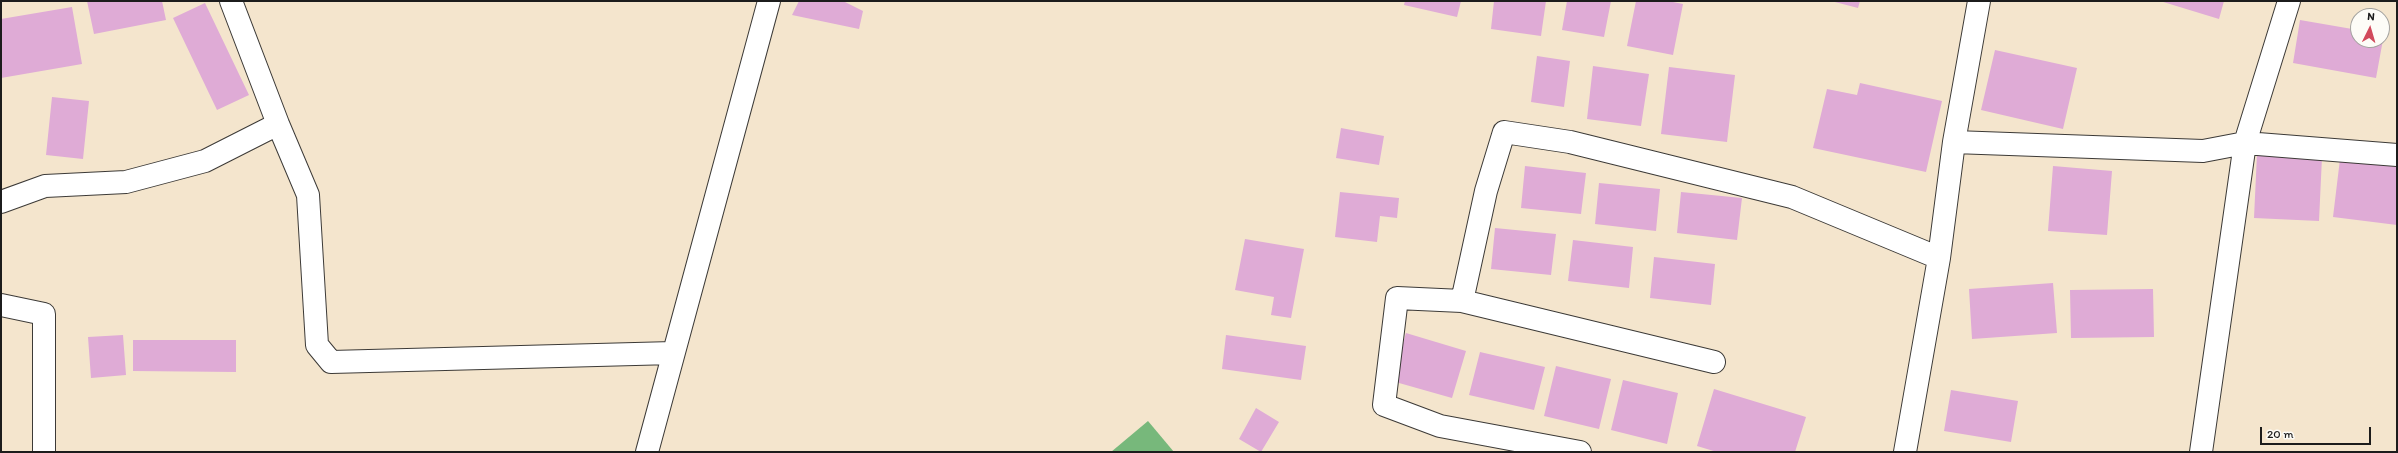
<!DOCTYPE html>
<style>
body{margin:0}
#map{position:relative;width:2398px;height:453px;overflow:hidden;background:#f4e5cd;font-family:Itim,sans-serif}
canvas{display:block}
.frame{position:absolute;inset:0;border:2px solid #1c1c1c;pointer-events:none}
.north{position:absolute;left:2350px;top:8px;width:40px;height:40px;box-sizing:border-box;background:#fdfcf7;border:1px solid #a3a29f;border-radius:50%;rotate:5deg;font-size:11px;font-weight:700;line-height:16px;text-align:center;color:#1c1c1c}
.north::after{content:'';display:block;margin:auto;width:14px;height:18px;background:#d1495b;clip-path:polygon(50% 0,100% 100%,50% 72%,0 100%)}
.scale{position:absolute;left:2260px;top:427px;width:111px;height:18px;box-sizing:border-box;border:2px solid #1c1c1c;border-top:0;padding-left:5px;font-size:12px;line-height:14px;white-space:nowrap;color:#1c1c1c;-webkit-text-stroke:3px #fdfcf7;paint-order:stroke}
</style>
<div id="map">
<canvas width="2398" height="453"></canvas>
<div class="frame"></div>
<div class="north">N</div>
<div class="scale">20 m</div>
</div>
<script>
const c = document.querySelector('canvas').getContext('2d');
c.lineJoin = 'round';
function fillPath(path, color) {
  c.fillStyle = color;
  c.fill(path, 'evenodd');
}
function toPath(rows) {
  const path = new Path2D();
  for (const r of rows) {
    path.moveTo(r[0], r[1]);
    for (let i = 2; i < r.length; i += 2) path.lineTo(r[i], r[i + 1]);
  }
  return path;
}
function trace(path, color, width, dash) {
  c.strokeStyle = color;
  c.lineWidth = width;
  c.lineCap = dash ? 'butt' : 'round';
  c.setLineDash(dash || []);
  c.stroke(path);
}
const forest = toPath([
 [1148,421,1174,452,1111,452]
]);
const building = toPath([
 [87,1,162,1,166,20,94,34],
 [799,1,843,1,863,11,859,29,792,15],
 [1405,1,1461,1,1457,17,1404,5],
 [1494,1,1546,1,1541,36,1491,29],
 [1567,1,1611,1,1604,37,1562,30],
 [1636,1,1668,1,1683,4,1673,55,1627,46],
 [1831,1,1860,1,1858,8],
 [2160,1,2224,1,2219,19],
 [205,3,249,95,217,110,173,18],
 [72,7,82,64,1,78,1,19],
 [2300,20,2358,30,2358,40,2382,40,2382,34,2384,34,2376,78,2293,63],
 [1995,50,2077,68,2063,129,1981,110],
 [1537,56,1570,61,1564,107,1531,102],
 [1593,66,1649,74,1641,126,1587,119],
 [1669,67,1735,75,1727,142,1661,134],
 [1860,83,1942,101,1926,172,1813,148,1827,89,1857,95],
 [52,97,89,101,83,159,46,155],
 [1341,128,1384,136,1379,165,1336,158],
 [2257,154,2322,157,2319,221,2254,218],
 [2340,159,2397,167,2397,225,2333,217],
 [1525,166,1586,173,1581,214,1521,208],
 [2053,166,2112,171,2107,235,2048,231],
 [1599,183,1660,189,1656,231,1595,224],
 [1340,192,1399,198,1397,218,1380,216,1377,242,1335,237],
 [1681,192,1742,198,1737,240,1677,233],
 [1495,228,1556,234,1551,275,1491,269],
 [1245,239,1304,249,1291,318,1271,315,1274,297,1235,290],
 [1573,240,1633,247,1629,288,1568,281],
 [1654,257,1715,264,1711,305,1650,298],
 [2053,283,2057,333,1972,339,1969,289],
 [2153,289,2154,337,2071,338,2070,290],
 [1406,333,1466,351,1452,398,1392,381],
 [123,335,126,375,91,378,88,337],
 [1226,335,1306,346,1301,380,1222,369],
 [133,340,236,340,236,372,133,371],
 [1480,352,1545,367,1534,410,1469,395],
 [1556,366,1611,379,1599,429,1544,416],
 [1623,380,1678,393,1667,444,1611,430],
 [1714,389,1806,417,1795,452,1717,452,1697,446],
 [1951,390,2018,401,2011,442,1944,431],
 [1256,408,1279,422,1261,452,1239,439]
]);
const minor = toPath([
 [231,1,278,124,308,195,317,345,331,362,673,353],
 [1954,142,2203,151,2245,143,2397,155],
 [1,202,45,186,126,182,205,161,278,124],
 [1462,301,1486,191,1504,132,1570,142,1792,197,1939,258],
 [1,305,44,314,44,452],
 [647,452,769,1],
 [1580,452,1440,426,1384,405,1397,298,1462,301,1714,362],
 [1905,452,1939,258,1954,142,1979,1],
 [2201,452,2245,143,2289,1]
]);
fillPath(forest, '#77b87b');
fillPath(building, '#dfabd6');
trace(minor, '#3c3a37', 24);
trace(minor, '#fff', 22);
</script>
